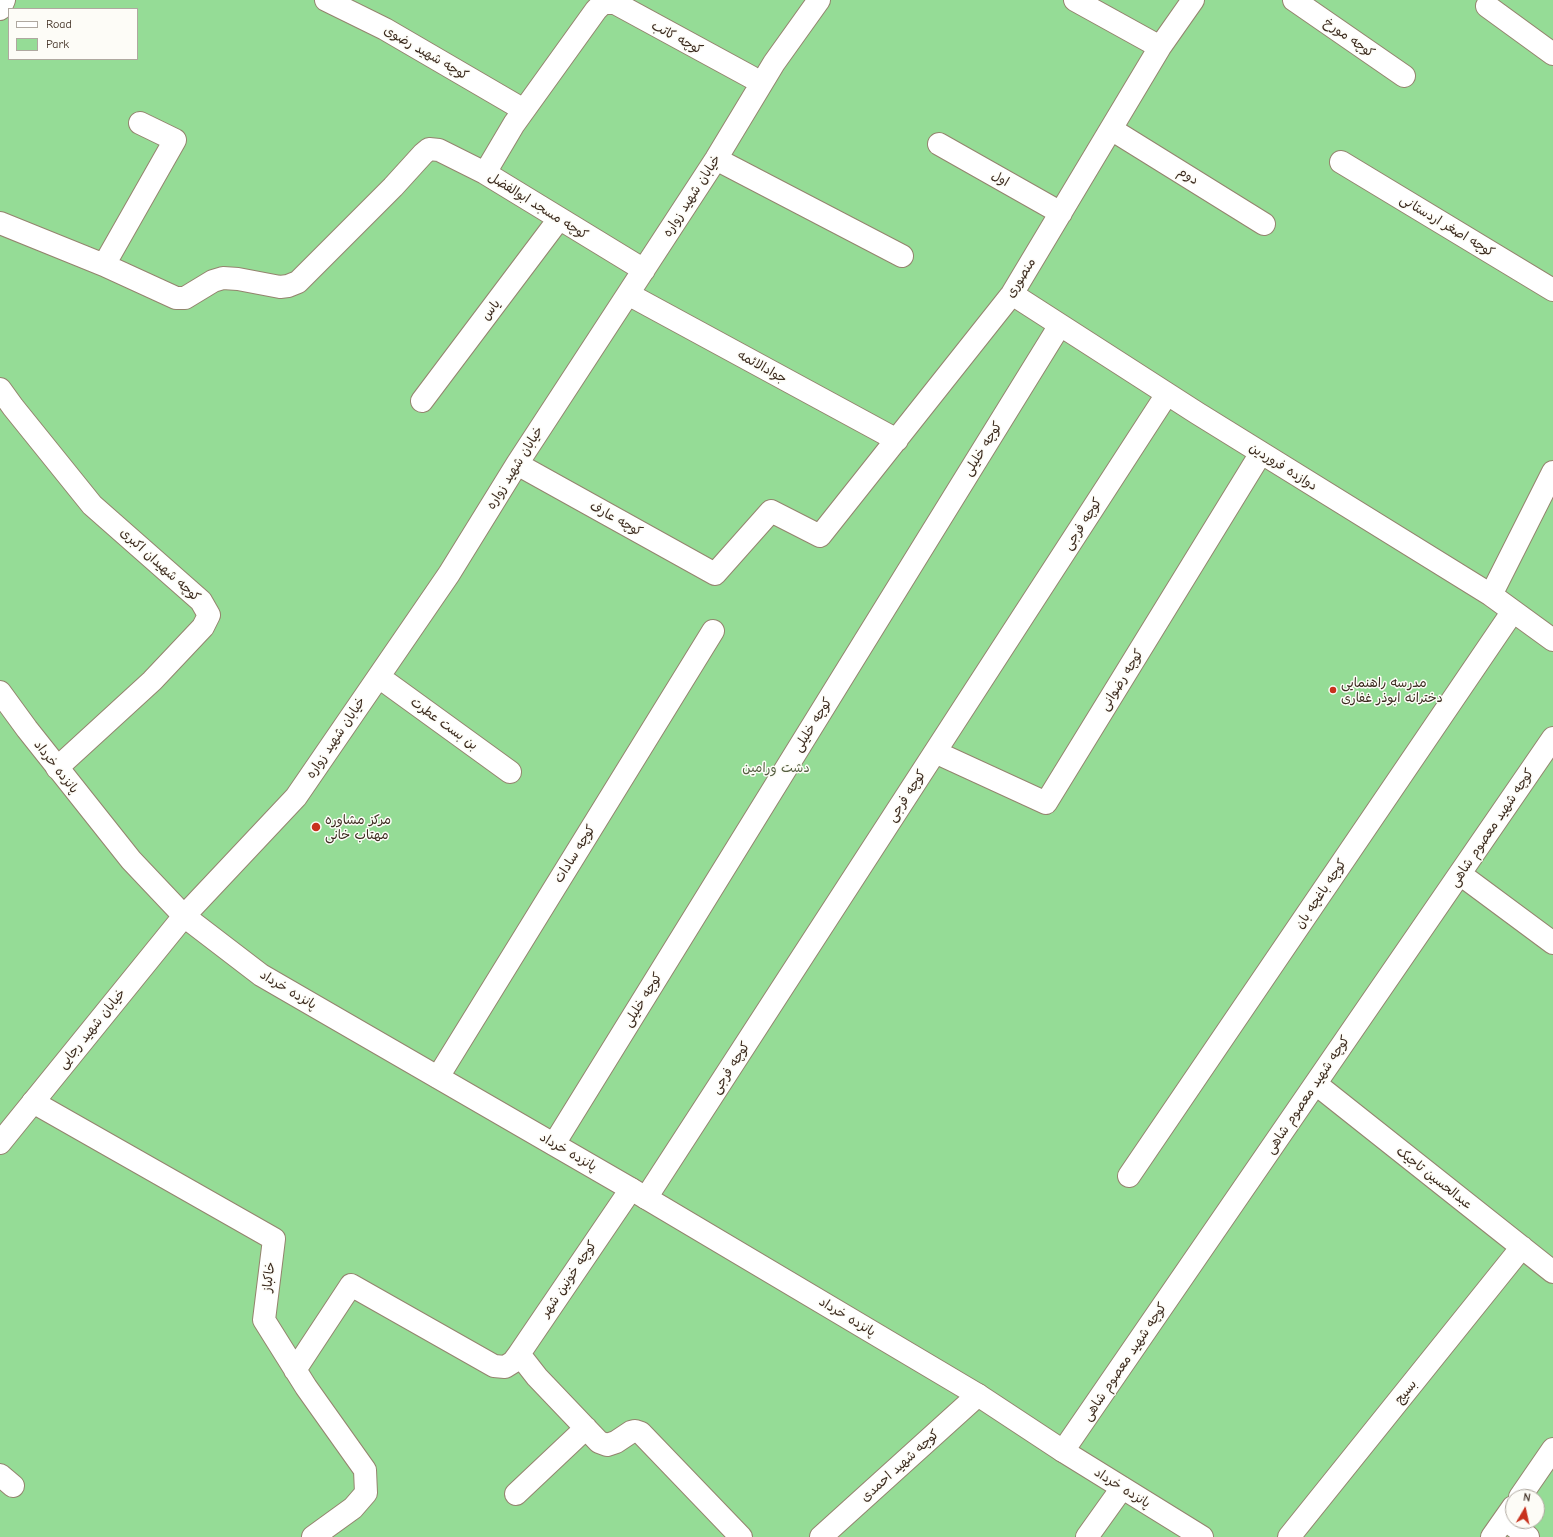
<!DOCTYPE html>
<meta charset="utf-8">
<style>
body{margin:0}
#map{position:relative;width:1553px;height:1537px;overflow:hidden;background:#ecdfbd;font-family:"Comic Neue",sans-serif}
canvas{display:block}
.legend{position:absolute;left:8px;top:8px;width:130px;height:52px;box-sizing:border-box;background:#fdfcf7;border:1px solid #afa8a0;margin:0;padding:5px 7px;list-style:none;font-size:12px;color:#3b2a1e}
.legend li{display:flex;align-items:center;gap:8px;height:20px}
.legend b{width:20px;border:1px solid #afa8a0}
.north{position:absolute;left:1505px;top:1489px;width:40px;height:40px;box-sizing:border-box;background:#fdfcf7;border:1px solid #afa8a0;border-radius:50%;rotate:9deg;font-size:11px;font-weight:700;line-height:16px;text-align:center;color:#3b2a1e}
.north::after{content:'';display:block;margin:auto;width:14px;height:18px;background:#c8321e;clip-path:polygon(50% 0,100% 100%,50% 72%,0 100%)}
</style>
<div id="map">
<canvas width="1553" height="1537"></canvas>
<ul class="legend">
<li><b style="height:5px;background:#fff"></b>Road</li>
<li><b style="height:11px;background:#95dc96"></b>Park</li>
</ul>
<div class="north">N</div>
</div>
<script>
const c = document.querySelector('canvas').getContext('2d');
c.lineJoin = 'round';
function fillPath(path, color) {
  c.fillStyle = color;
  c.fill(path, 'evenodd');
}
function toPath(rows) {
  const path = new Path2D();
  for (const r of rows) {
    path.moveTo(r[0], r[1]);
    for (let i = 2; i < r.length; i += 2) path.lineTo(r[i], r[i + 1]);
  }
  return path;
}
function trace(path, color, width, dash) {
  c.strokeStyle = color;
  c.lineWidth = width;
  c.lineCap = dash ? 'butt' : 'round';
  c.setLineDash(dash || []);
  c.stroke(path);
}
function write(font, color, halo, rows, align = 'center') {
  c.font = font + ' "Comic Neue","Playpen Sans Arabic",sans-serif';
  c.lineWidth = 3;
  c.setLineDash([]);
  c.textBaseline = 'middle';
  c.strokeStyle = halo;
  c.fillStyle = color;
  for (const [text, x, y, turn = 0] of rows) {
    c.save();
    c.translate(x, y);
    c.rotate((+turn || 0) * Math.PI / 180);
    c.textAlign = isNaN(turn) ? turn : align;
    if (halo) c.strokeText(text, 0, 0);
    c.fillText(text, 0, 0);
    c.restore();
  }
}
const green = toPath([
 [0,0,1553,0,1553,1537,0,1537],
 [9,9,137,9,137,59,9,59],
 [1513,1497,1537,1497,1537,1521,1513,1521]
]);
const minor = toPath([
 [326,0,385,29,524,110],
 [1075,0,1160,47],
 [1294,0,1404,76],
 [1487,6,1553,54],
 [0,9,4,0],
 [1111,129,1264,224],
 [939,144,1061,213],
 [716,159,902,256],
 [1341,162,1553,290],
 [485,173,514,124,596,10,603,3,615,3,751,77],
 [0,223,104,265,176,298,185,298,213,281,223,278,238,279,280,287,288,286,298,282,393,187,423,154,429,149,439,150,485,173,644,270],
 [104,265,175,140,140,123],
 [628,294,897,440],
 [1012,294,1197,413,1491,595,1553,640],
 [0,389,13,407,92,505,201,601,209,615,203,627,152,681,57,768],
 [422,401,559,219],
 [517,464,715,574,771,511,820,536,1012,294,1160,47,1193,0],
 [1491,595,1553,472],
 [379,677,510,772],
 [935,752,1046,803,1261,453],
 [1460,874,1553,943],
 [184,916,296,797,449,574,517,464,716,159,774,63,819,0],
 [438,1077,713,631],
 [1316,1084,1553,1272],
 [33,1102,274,1239,264,1320,306,1387,365,1470,366,1493,353,1508,313,1537],
 [554,1144,1060,325],
 [1129,1176,1513,611],
 [646,1198,1167,394],
 [519,1354,537,1377,599,1442,607,1445,616,1442,631,1432,635,1431,641,1433,741,1537],
 [295,1370,351,1285,494,1366,505,1367,513,1362,519,1354,631,1189],
 [1063,1451,1553,738],
 [0,1475,13,1486],
 [516,1494,586,1428],
 [1520,1497,1553,1449],
 [1505,1519,1528,1537],
 [821,1537,978,1395],
 [1087,1537,1122,1488],
 [1289,1537,1522,1247],
 [1492,1537,1513,1507]
]);
const major = toPath([
 [0,692,27,729,131,860,184,916,261,975,631,1189,978,1395,1063,1451,1202,1537],
 [0,1143,184,916]
]);
const markers = [
 [1333,690,4,"#c8321e"],
 [316,827,5,"#c8321e"]
];
const streetNames = [
 ["کوچه کاتب",677,38,28],
 ["کوچه مورخ",1349,38,35],
 ["کوچه شهید رضوی",426,53,30],
 ["دوم",1188,176,32],
 ["اول",1000,179,29],
 ["خیابان شهید زواره",692,196,-57],
 ["کوچه مسجد ابوالفضل",538,206,32],
 ["کوچه اصغر اردستانی",1447,226,31],
 ["منصوری",1021,278,-58],
 ["یاس",491,310,-53],
 ["جوادالائمه",762,367,29],
 ["کوچه خلیلی",983,449,-58],
 ["دوازده فروردین",1283,467,32],
 ["خیابان شهید زواره",515,468,-58],
 ["کوچه عارف",616,519,29],
 ["کوچه فرجی",1083,524,-57],
 ["کوچه شهیدان اکبری",160,565,42],
 ["کوچه رضوانی",1122,680,-58],
 ["بن بست عطرت",444,724,36],
 ["کوچه خلیلی",813,725,-58],
 ["خیابان شهید زواره",336,738,-56],
 ["پانزده خرداد",56,767,52],
 ["کوچه فرجی",907,796,-57],
 ["کوچه شهید معصوم شاهی",1492,828,-56],
 ["کوچه سادات",575,854,-58],
 ["کوچه باغچه بان",1321,894,-56],
 ["پانزده خرداد",288,990,31],
 ["کوچه خلیلی",643,1000,-58],
 ["خیابان شهید رجایی",92,1029,-51],
 ["کوچه فرجی",731,1068,-57],
 ["کوچه شهید معصوم شاهی",1308,1095,-56],
 ["پانزده خرداد",568,1152,30],
 ["عبدالحسین تاجیک",1434,1178,38],
 ["خاکباز",269,1277,-83],
 ["کوچه خونین شهر",569,1279,-56],
 ["پانزده خرداد",847,1317,31],
 ["کوچه شهید معصوم شاهی",1125,1362,-56],
 ["بسیج",1406,1392,-51],
 ["کوچه شهید احمدی",900,1466,-42],
 ["پانزده خرداد",1122,1488,32]
];
const poiNames = [
 ["مدرسه راهنمایی",1341,683],
 ["دخترانه ابوذر غفاری",1341,698],
 ["مرکز مشاوره",325,820],
 ["مهتاب خانی",325,835]
];
const parkNames = [
 ["دشت ورامین",776,768]
];
fillPath(green, '#95dc96');
trace(minor, '#94846e', 24);
trace(major, '#94846e', 24);
trace(minor, '#fff', 22);
trace(major, '#fff', 22);
for (const [x, y, r, color] of markers) {
  const dot = new Path2D();
  dot.arc(x, y, r, 0, 2 * Math.PI);
  c.fillStyle = color;
  c.fill(dot);
  trace(dot, '#fdfcf7', 1.5);
}
write('13px', '#3b2a1e', '#fdfcf7', streetNames);
write('13px', '#3b2a1e', '#fdfcf7', poiNames, 'left');
write('13px', '#565f42', '#fdfcf7', parkNames);
</script>
